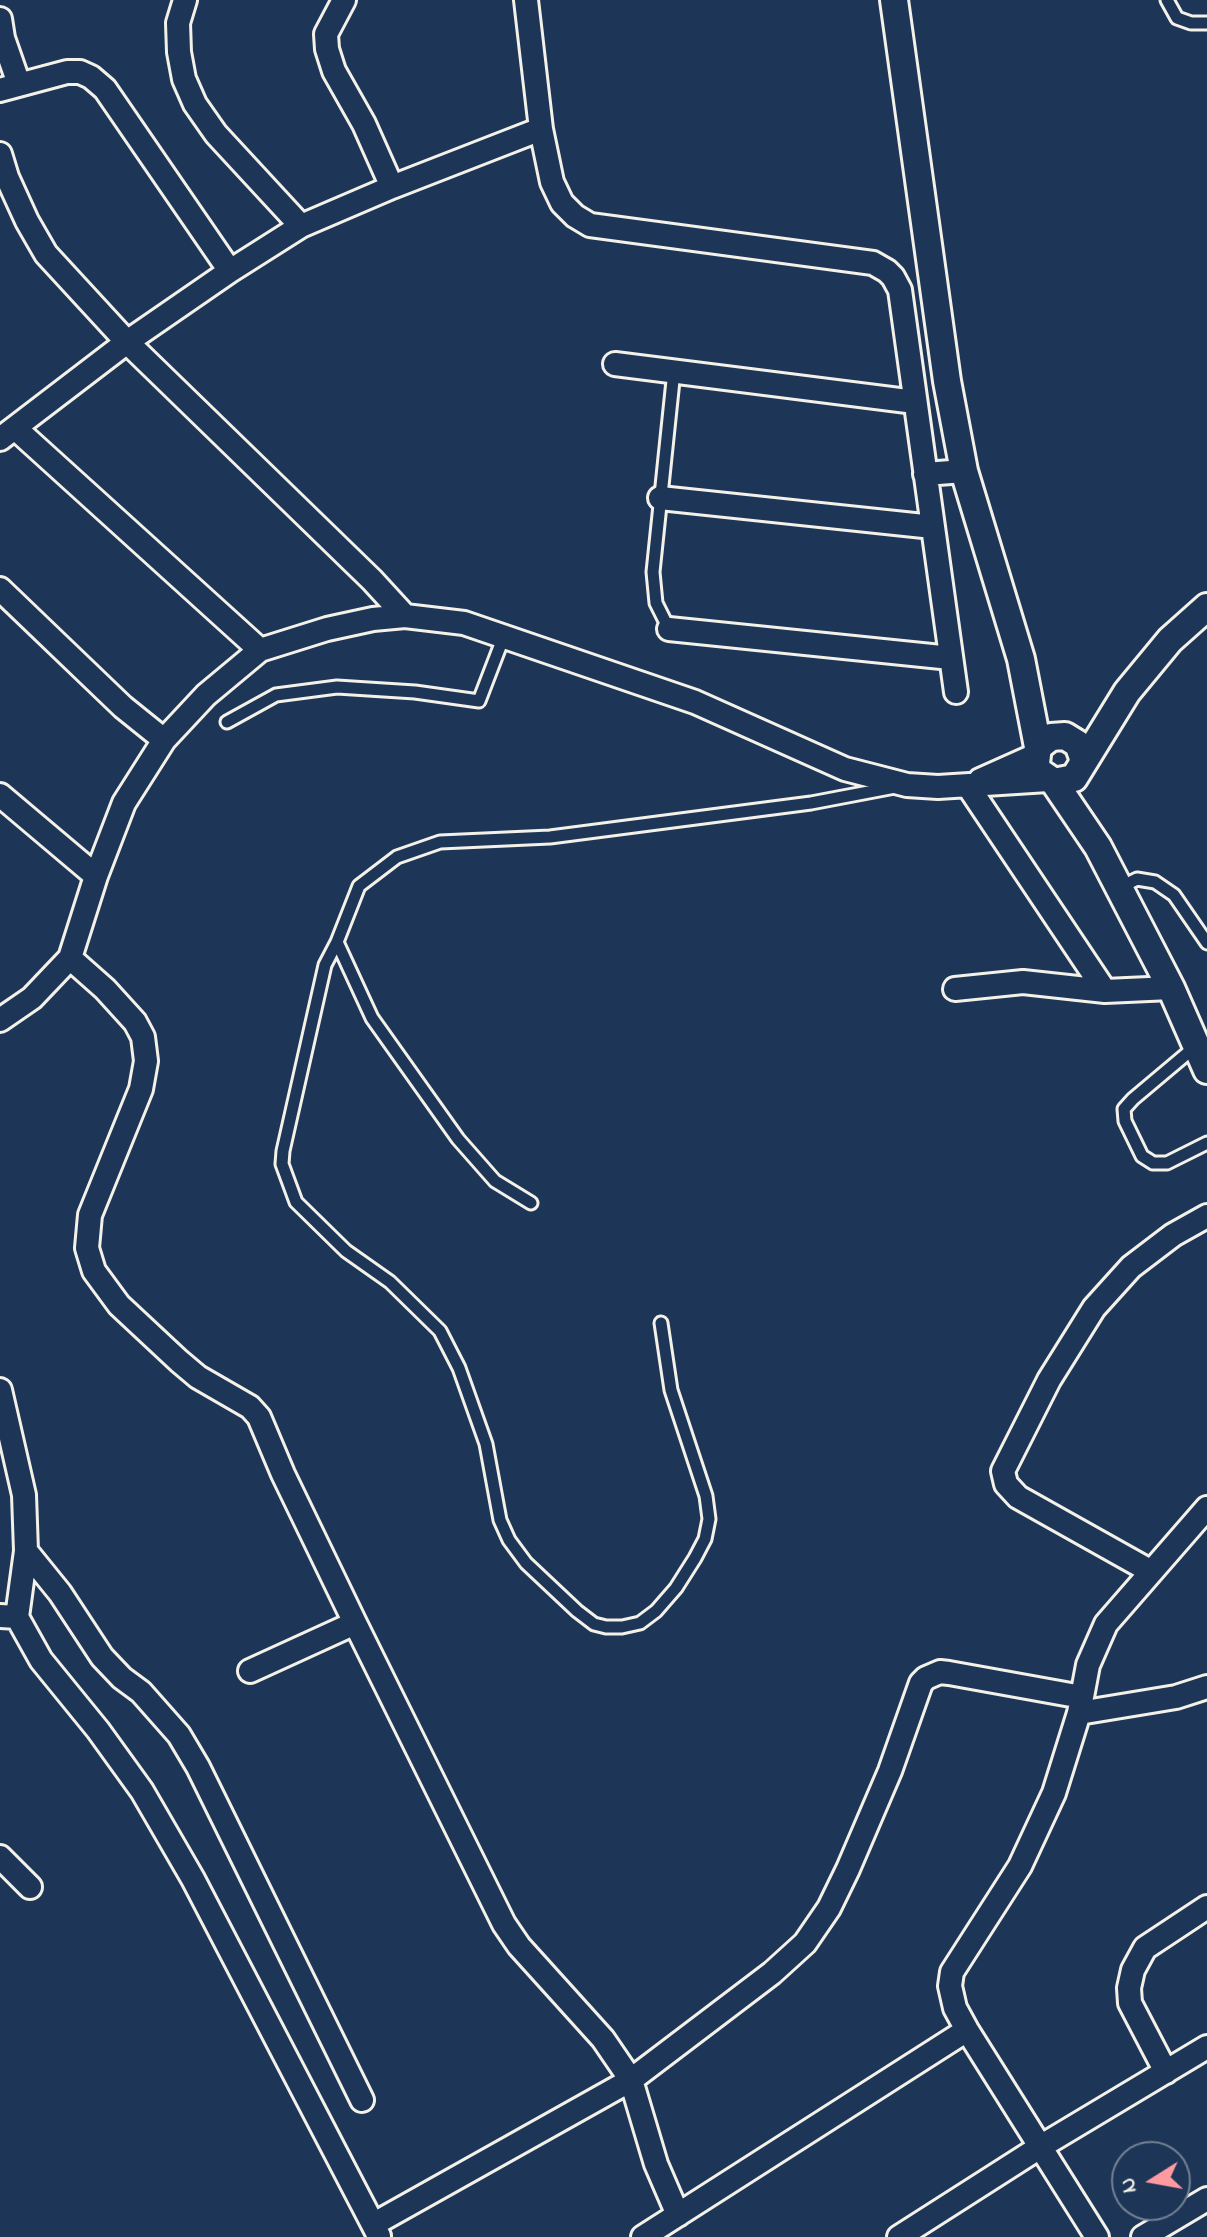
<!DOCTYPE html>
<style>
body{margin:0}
#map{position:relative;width:1207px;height:2237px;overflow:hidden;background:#1d3557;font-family:"Indie Flower",sans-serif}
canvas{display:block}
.north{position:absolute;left:1111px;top:2141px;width:80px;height:80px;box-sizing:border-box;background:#1d3557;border:2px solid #738091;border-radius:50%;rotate:259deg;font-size:22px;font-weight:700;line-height:32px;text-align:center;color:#f4f1e8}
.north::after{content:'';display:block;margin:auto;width:28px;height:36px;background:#ff9aa2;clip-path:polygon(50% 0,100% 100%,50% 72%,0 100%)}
</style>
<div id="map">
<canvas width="1207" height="2237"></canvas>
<div class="north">N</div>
</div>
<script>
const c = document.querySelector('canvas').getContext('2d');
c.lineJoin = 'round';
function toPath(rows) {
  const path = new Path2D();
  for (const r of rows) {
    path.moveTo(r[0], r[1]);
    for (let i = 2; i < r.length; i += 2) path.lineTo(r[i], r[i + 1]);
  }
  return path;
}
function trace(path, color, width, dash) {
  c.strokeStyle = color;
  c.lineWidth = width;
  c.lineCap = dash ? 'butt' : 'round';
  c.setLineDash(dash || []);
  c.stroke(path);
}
const service = toPath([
 [1167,0,1177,18,1191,23,1207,23],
 [669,629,656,603,653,572,674,371],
 [227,722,276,695,337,687,415,692,479,701,504,636],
 [1119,888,1137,879,1155,882,1174,895,1207,943],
 [337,942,325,965,283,1151,282,1164,296,1202,346,1251,390,1282,440,1331,459,1368,486,1444,500,1520,509,1540,526,1563,577,1611,594,1624,606,1627,622,1627,640,1623,656,1611,676,1588,695,1558,705,1539,709,1519,706,1496,671,1390,661,1323],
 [1196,1046,1133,1099,1124,1109,1125,1121,1142,1156,1153,1163,1167,1163,1207,1143],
 [531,1203,495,1181,458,1139,372,1018,337,942,359,886,397,857,440,842,550,837,811,803,895,787]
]);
const minor = toPath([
 [185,0,178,23,179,52,184,79,195,104,216,134,301,226],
 [344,0,326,34,327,49,334,71,364,124,392,187],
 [526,0,541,129,552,182,562,203,575,216,590,225,873,263,887,271,893,277,900,290,956,692],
 [0,19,3,38,19,84],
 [0,90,67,72,80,72,91,77,105,89,230,271],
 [0,154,7,177,27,221,46,254,127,342,372,580,405,616],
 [615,364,915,402],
 [15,428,260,650],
 [0,439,127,342,230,271,301,226,392,187,541,129],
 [925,474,964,471],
 [660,498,933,527],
 [0,589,123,707,164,740],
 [669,629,951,658],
 [980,780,1036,755],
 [968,786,1105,991],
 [0,795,96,876],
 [70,958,105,989,135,1022,143,1037,146,1061,141,1089,90,1215,87,1248,94,1271,119,1305,179,1361,198,1377,250,1407,259,1417,283,1474,355,1623,504,1924,519,1946,603,2039,631,2080,656,2164,678,2215],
 [955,989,1023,982,1105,991,1171,988],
 [0,1020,32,998,70,958,96,876,124,803,164,740,206,695,260,650,327,629,373,619,405,616,464,623,695,702,845,769,907,785,938,787,1048,780],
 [0,1390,24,1495,26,1551,17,1617,0,1616],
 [26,1551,60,1593,102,1657,122,1678,141,1692,179,1735,198,1767,362,2100],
 [1150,1571,1018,1497,1006,1484,1003,1471,1049,1380,1094,1308,1131,1267,1173,1235,1207,1216],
 [17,1617,41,1660,98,1730,142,1791,193,1879,379,2236],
 [250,1671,355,1623],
 [1079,1713,1176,1697,1207,1687],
 [0,1857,30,1887],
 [1166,2072,1130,2003,1129,1988,1133,1970,1145,1948,1207,1907],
 [374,2224,631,2080,772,1973,805,1943,829,1908,848,1869,890,1771,921,1683,926,1678,940,1672,949,1673,1082,1697],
 [643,2237,967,2030],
 [899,2237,1040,2147,1207,2047],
 [1097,2237,967,2030,955,2008,950,1986,952,1972,1020,1866,1054,1793,1079,1713,1088,1665,1106,1624,1207,1508],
 [1143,2237,1207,2199]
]);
const tertiary = toPath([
 [894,0,947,381,964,471,1021,659,1038,747],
 [1082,765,1127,692,1170,640,1207,607],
 [1054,782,1074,778,1082,765,1083,758,1078,744,1065,736,1051,737,1038,747,1036,763,1038,771,1054,782,1098,847,1171,988,1207,1070]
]);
trace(service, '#f4f1e8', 17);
trace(minor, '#f4f1e8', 28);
trace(tertiary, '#f4f1e8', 32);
trace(service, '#1d3557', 11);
trace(minor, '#1d3557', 22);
trace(tertiary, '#1d3557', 26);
</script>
